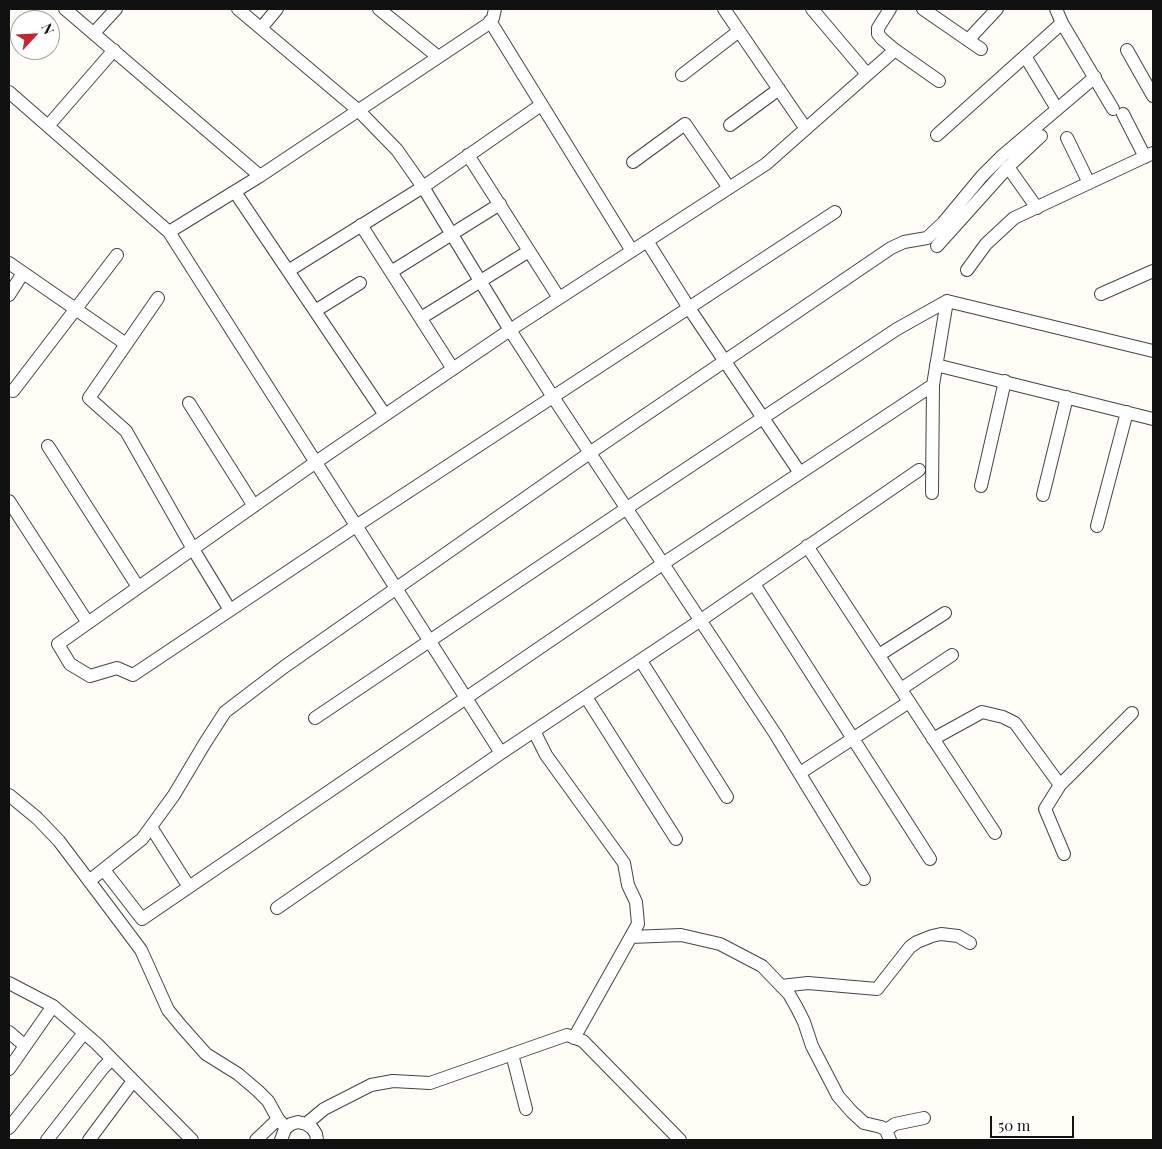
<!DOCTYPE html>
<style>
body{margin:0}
#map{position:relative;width:1162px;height:1149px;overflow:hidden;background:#fffdf5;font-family:"Playfair Display",serif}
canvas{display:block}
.frame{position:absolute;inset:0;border:10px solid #111;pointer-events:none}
.north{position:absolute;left:10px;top:10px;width:50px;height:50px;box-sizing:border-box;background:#fff;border:1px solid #a0a0a0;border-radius:50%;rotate:65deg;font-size:14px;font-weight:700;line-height:20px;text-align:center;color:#111}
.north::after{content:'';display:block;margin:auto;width:18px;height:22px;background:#c4262e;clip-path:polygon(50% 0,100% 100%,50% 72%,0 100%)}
.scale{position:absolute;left:990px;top:1116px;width:84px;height:22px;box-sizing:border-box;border:2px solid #111;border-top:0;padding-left:6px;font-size:15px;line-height:18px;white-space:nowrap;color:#111;-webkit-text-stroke:4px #fff;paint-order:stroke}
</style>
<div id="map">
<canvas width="1162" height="1149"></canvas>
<div class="frame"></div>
<div class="north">N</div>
<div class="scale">50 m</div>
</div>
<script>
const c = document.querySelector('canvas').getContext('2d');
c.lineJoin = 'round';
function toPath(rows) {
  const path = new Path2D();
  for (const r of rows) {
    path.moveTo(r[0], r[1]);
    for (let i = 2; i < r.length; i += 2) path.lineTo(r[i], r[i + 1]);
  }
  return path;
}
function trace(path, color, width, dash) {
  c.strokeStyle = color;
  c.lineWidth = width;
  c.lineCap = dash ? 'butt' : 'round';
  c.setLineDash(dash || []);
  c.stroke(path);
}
const minor = toPath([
 [65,9,260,176],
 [238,9,359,111,397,150,423,187,510,330,553,397,776,735,864,879],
 [379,9,437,56],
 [724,9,806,129],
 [812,9,867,74],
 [890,9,878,28,878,34,882,39,895,50,939,81],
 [923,9,981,49],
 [1056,9,1062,23,1113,109],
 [490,21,632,251],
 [262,27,277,9],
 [94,33,116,9],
 [968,40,997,9],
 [1127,50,1153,96],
 [1025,56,1057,109],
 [682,75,739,31],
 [9,92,169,232,501,753],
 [1123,114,1145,157],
 [730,125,779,89],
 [48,126,114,50],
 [937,135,1062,23],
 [1067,138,1089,183],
 [468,155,559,298],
 [633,162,685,124,729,188],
 [1008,167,1037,208],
 [235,192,385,415],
 [835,212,356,526,133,675,117,668,90,676,70,664,58,644,316,462,510,330,766,164,895,50],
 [361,225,453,369],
 [169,232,260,176,488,24,493,18,495,9],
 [647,241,689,308,800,473],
 [937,246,1008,167,1041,136],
 [9,263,126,344],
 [967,270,986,244,1014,218,1153,153],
 [288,271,423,187,541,105],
 [391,272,500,204],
 [1101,294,1153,271],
 [9,295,23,273],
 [158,298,89,398,126,431,193,549,230,610],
 [315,311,360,283],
 [421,318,529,251],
 [936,365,1153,419],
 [13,391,117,255],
 [189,403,254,506],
 [48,446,138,587],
 [981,486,1005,381],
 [932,493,933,385,947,301],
 [1043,495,1067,397],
 [9,501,88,623],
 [1097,526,1127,412],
 [807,546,995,833],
 [754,584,930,859],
 [879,655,945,613],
 [641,661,727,797],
 [901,689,952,655],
 [586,697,676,839],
 [315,718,627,508,897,329,947,301,1153,351],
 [534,731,546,755,624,863,628,885,636,902,638,924,574,1038],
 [933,739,982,712,1003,717,1015,723,1060,785],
 [800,773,909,702],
 [9,795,37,818,59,841,102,898,141,950,168,1010,182,1027,206,1054,238,1074,258,1091,268,1101,278,1119,286,1128],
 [151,827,189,887],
 [1064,854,1045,809,1060,785,1132,713],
 [104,870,142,919,664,563,933,385],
 [89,881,142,839,174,795,205,743,225,712,284,667,591,452,891,248,904,242,927,238,943,223,982,176,1002,156,1095,77],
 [277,908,501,753,701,620,919,470],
 [631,937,681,935,720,944,762,966,789,994,797,1008,804,1022,812,1046,838,1096,852,1112,864,1123,881,1127,886,1130,890,1140],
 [9,983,53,1006,97,1044,192,1140],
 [781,986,808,983,877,989,910,947,917,942,932,936,941,934,958,936,970,943],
 [9,1032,25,1046],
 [512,1054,526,1109],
 [9,1069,53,1006],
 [306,1124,324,1109,371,1085,393,1081,430,1083,567,1035,583,1041,680,1140],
 [9,1128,84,1033],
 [886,1130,895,1124,924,1118],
 [47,1140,103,1068,112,1059],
 [89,1140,133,1081],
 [256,1140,278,1119],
 [281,1140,285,1129,291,1124,298,1122,306,1124,312,1128,316,1134,317,1140]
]);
trace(minor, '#444', 14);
trace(minor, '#fff', 12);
</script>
